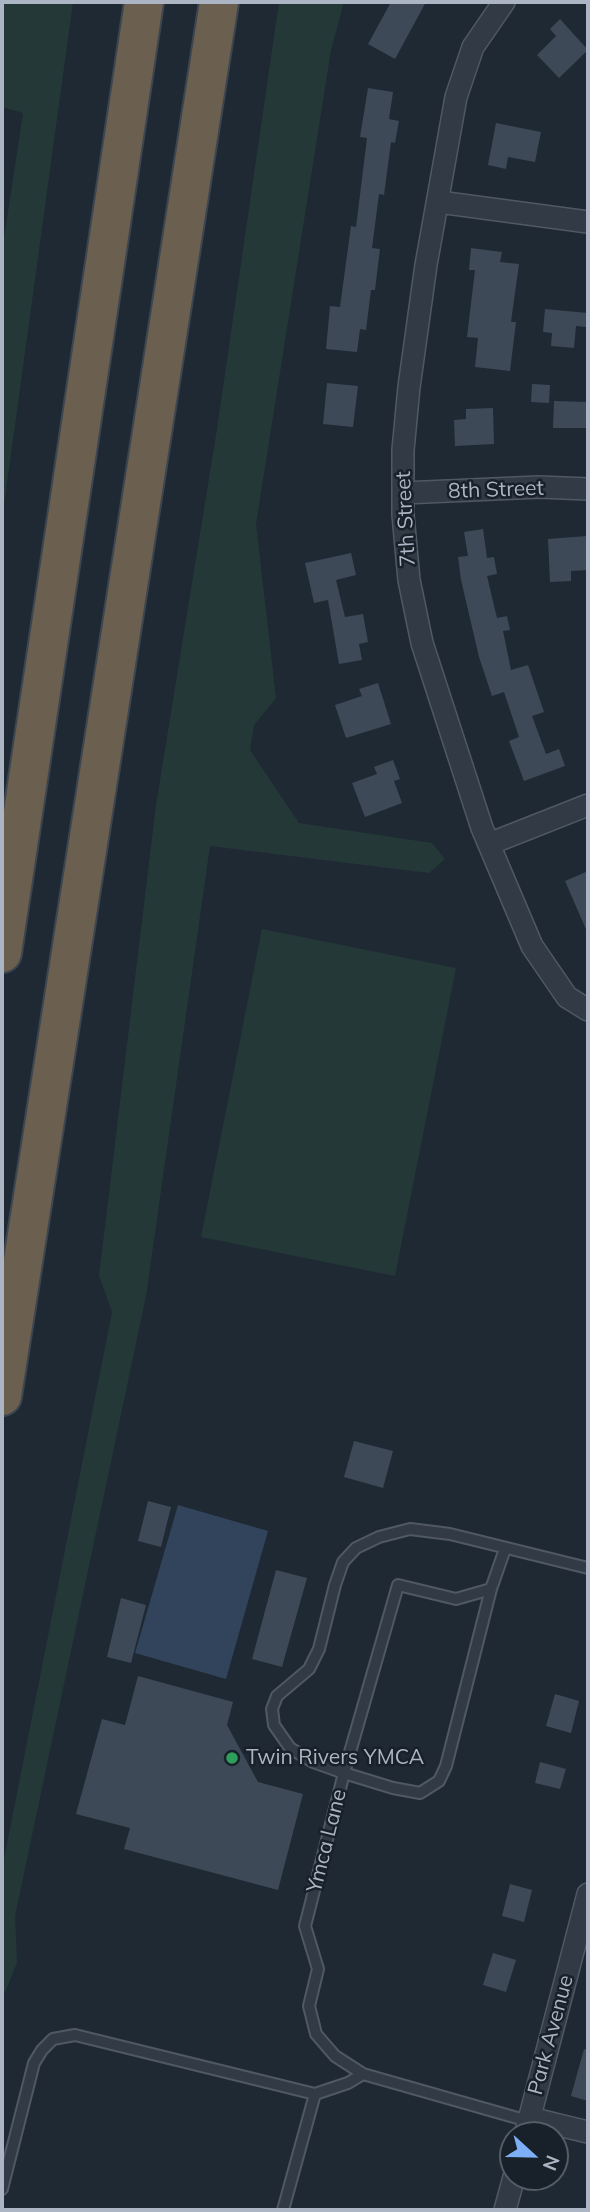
<!DOCTYPE html>
<style>
body{margin:0}
#map{position:relative;width:590px;height:2212px;overflow:hidden;background:#1f2934;font-family:Mulish,sans-serif}
canvas{display:block}
.frame{position:absolute;inset:0;border:4px solid #acb5c3;pointer-events:none}
.north{position:absolute;left:499px;top:2121px;width:70px;height:70px;box-sizing:border-box;background:#182029;border:2px solid #535c67;border-radius:50%;rotate:112deg;font-size:19px;font-weight:700;line-height:28px;text-align:center;color:#acb5c3}
.north::after{content:'';display:block;margin:auto;width:24px;height:32px;background:#7eaef6;clip-path:polygon(50% 0,100% 100%,50% 72%,0 100%)}
</style>
<div id="map">
<canvas width="590" height="2212"></canvas>
<div class="frame"></div>
<div class="north">N</div>
</div>
<script>
const c = document.querySelector('canvas').getContext('2d');
c.lineJoin = 'round';
function fillPath(path, color) {
  c.fillStyle = color;
  c.fill(path, 'evenodd');
}
function toPath(rows) {
  const path = new Path2D();
  for (const r of rows) {
    path.moveTo(r[0], r[1]);
    for (let i = 2; i < r.length; i += 2) path.lineTo(r[i], r[i + 1]);
  }
  return path;
}
function trace(path, color, width, dash) {
  c.strokeStyle = color;
  c.lineWidth = width;
  c.lineCap = dash ? 'butt' : 'round';
  c.setLineDash(dash || []);
  c.stroke(path);
}
function write(font, color, halo, rows, align = 'center') {
  c.font = font + ' Mulish,sans-serif';
  c.lineWidth = 5;
  c.setLineDash([]);
  c.textBaseline = 'middle';
  c.strokeStyle = halo;
  c.fillStyle = color;
  for (const [text, x, y, turn = 0] of rows) {
    c.save();
    c.translate(x, y);
    c.rotate((+turn || 0) * Math.PI / 180);
    c.textAlign = isNaN(turn) ? turn : align;
    if (halo) c.strokeText(text, 0, 0);
    c.fillText(text, 0, 0);
    c.restore();
  }
}
const green = toPath([
 [2,2,73,2,2,520,2,251,23,113,2,107],
 [279,2,344,2,331,50,256,524,276,698,254,725,250,750,299,823,432,843,445,859,429,873,210,846,146,1296,15,1916,17,1963,2,1999,2,1869,112,1312,99,1276,156,805,217,429],
 [262,929,456,968,395,1276,201,1237]
]);
const water = toPath([
 [178,1505,268,1531,226,1679,135,1653]
]);
const building = toPath([
 [391,2,426,2,395,59,368,44],
 [560,19,588,50,559,78,537,55,556,36,550,29],
 [368,88,393,92,389,119,399,121,395,143,391,142,384,195,379,194,372,248,380,249,375,290,371,290,366,330,360,329,357,352,326,349,330,306,340,307,351,226,356,227,367,138,360,137],
 [496,123,541,132,535,162,508,157,506,169,488,165],
 [471,248,502,252,500,262,519,264,511,322,516,322,510,371,475,367,478,338,467,337,475,270,469,270],
 [545,309,587,313,586,327,576,326,574,348,551,346,552,333,543,332],
 [327,383,358,386,353,427,323,424],
 [532,384,550,385,549,403,531,402],
 [554,401,588,402,588,428,553,428],
 [493,408,494,444,455,446,454,420,466,419,466,409],
 [483,529,487,558,494,557,497,574,487,576,497,618,507,616,510,630,503,631,511,670,528,665,544,712,532,716,546,754,559,749,565,766,524,781,509,741,519,737,504,692,492,696,479,657,461,580,458,557,468,556,464,532],
 [587,536,588,570,571,571,571,581,550,582,548,539],
 [351,553,356,575,336,580,345,617,363,614,368,642,359,644,362,660,339,664,328,600,314,603,305,563],
 [378,683,391,724,346,738,335,705,362,696,359,689],
 [393,760,400,779,394,781,402,803,365,817,352,783,377,774,374,767],
 [588,871,588,934,565,881],
 [354,1441,393,1451,383,1488,344,1477],
 [148,1501,171,1507,161,1547,138,1541],
 [276,1570,307,1578,282,1667,252,1659],
 [121,1598,146,1605,131,1663,107,1657],
 [138,1676,233,1702,227,1725,258,1782,303,1794,278,1890,124,1849,130,1828,76,1814,102,1719,125,1725],
 [555,1694,579,1701,571,1733,546,1726],
 [540,1762,566,1769,560,1789,535,1783],
 [510,1884,532,1890,524,1922,502,1916],
 [493,1953,516,1960,506,1992,483,1985],
 [584,2049,588,2050,588,2101,571,2096]
]);
const lane = toPath([
 [491,1589,456,1599,398,1585,344,1773,393,1788,420,1793,439,1781,446,1766,491,1589,505,1549],
 [528,2121,363,2074,335,2056,316,2034,309,2006,318,1969,305,1926,344,1773,313,1762,290,1748,274,1725,272,1709,277,1696,309,1669,319,1649,335,1585,343,1562,356,1548,379,1537,410,1529,450,1534,588,1568],
 [2,2189,34,2063,42,2050,53,2039,75,2035,315,2094],
 [283,2210,315,2094,348,2083,363,2074]
]);
const street = toPath([
 [504,2,473,47,456,97,426,265,409,387,403,450,403,515,409,580,422,643,482,828,532,946,567,997,588,1010],
 [439,202,588,222],
 [403,493,539,487,588,489],
 [489,844,588,805],
 [528,2121,534,2119,588,2132],
 [525,2135,588,1894],
 [505,2210,514,2177]
]);
const highway = toPath([
 [2,953,144,2],
 [2,1396,219,2]
]);
const markers = [
 [232,1758,7,"#2e9e5b"]
];
const streetNames = [
 ["8th Street",496,490,-2],
 ["7th Street",406,519,-93],
 ["Ymca Lane",327,1841,-76],
 ["Park Avenue",551,2035,-75]
];
const poiNames = [
 ["Twin Rivers YMCA",246,1758]
];
fillPath(green, '#243838');
fillPath(water, '#32445c');
fillPath(building, '#3d4957');
trace(lane, '#505864', 14);
trace(street, '#505864', 24);
trace(highway, '#3d4550', 42);
trace(lane, '#323a45', 10);
trace(street, '#323a45', 21);
trace(highway, '#6b604f', 38);
for (const [x, y, r, color] of markers) {
  const dot = new Path2D();
  dot.arc(x, y, r, 0, 2 * Math.PI);
  c.fillStyle = color;
  c.fill(dot);
  trace(dot, '#182029', 2.5);
}
write('21px', '#acb5c3', '#182029', streetNames);
write('21px', '#acb5c3', '#182029', poiNames, 'left');
</script>
